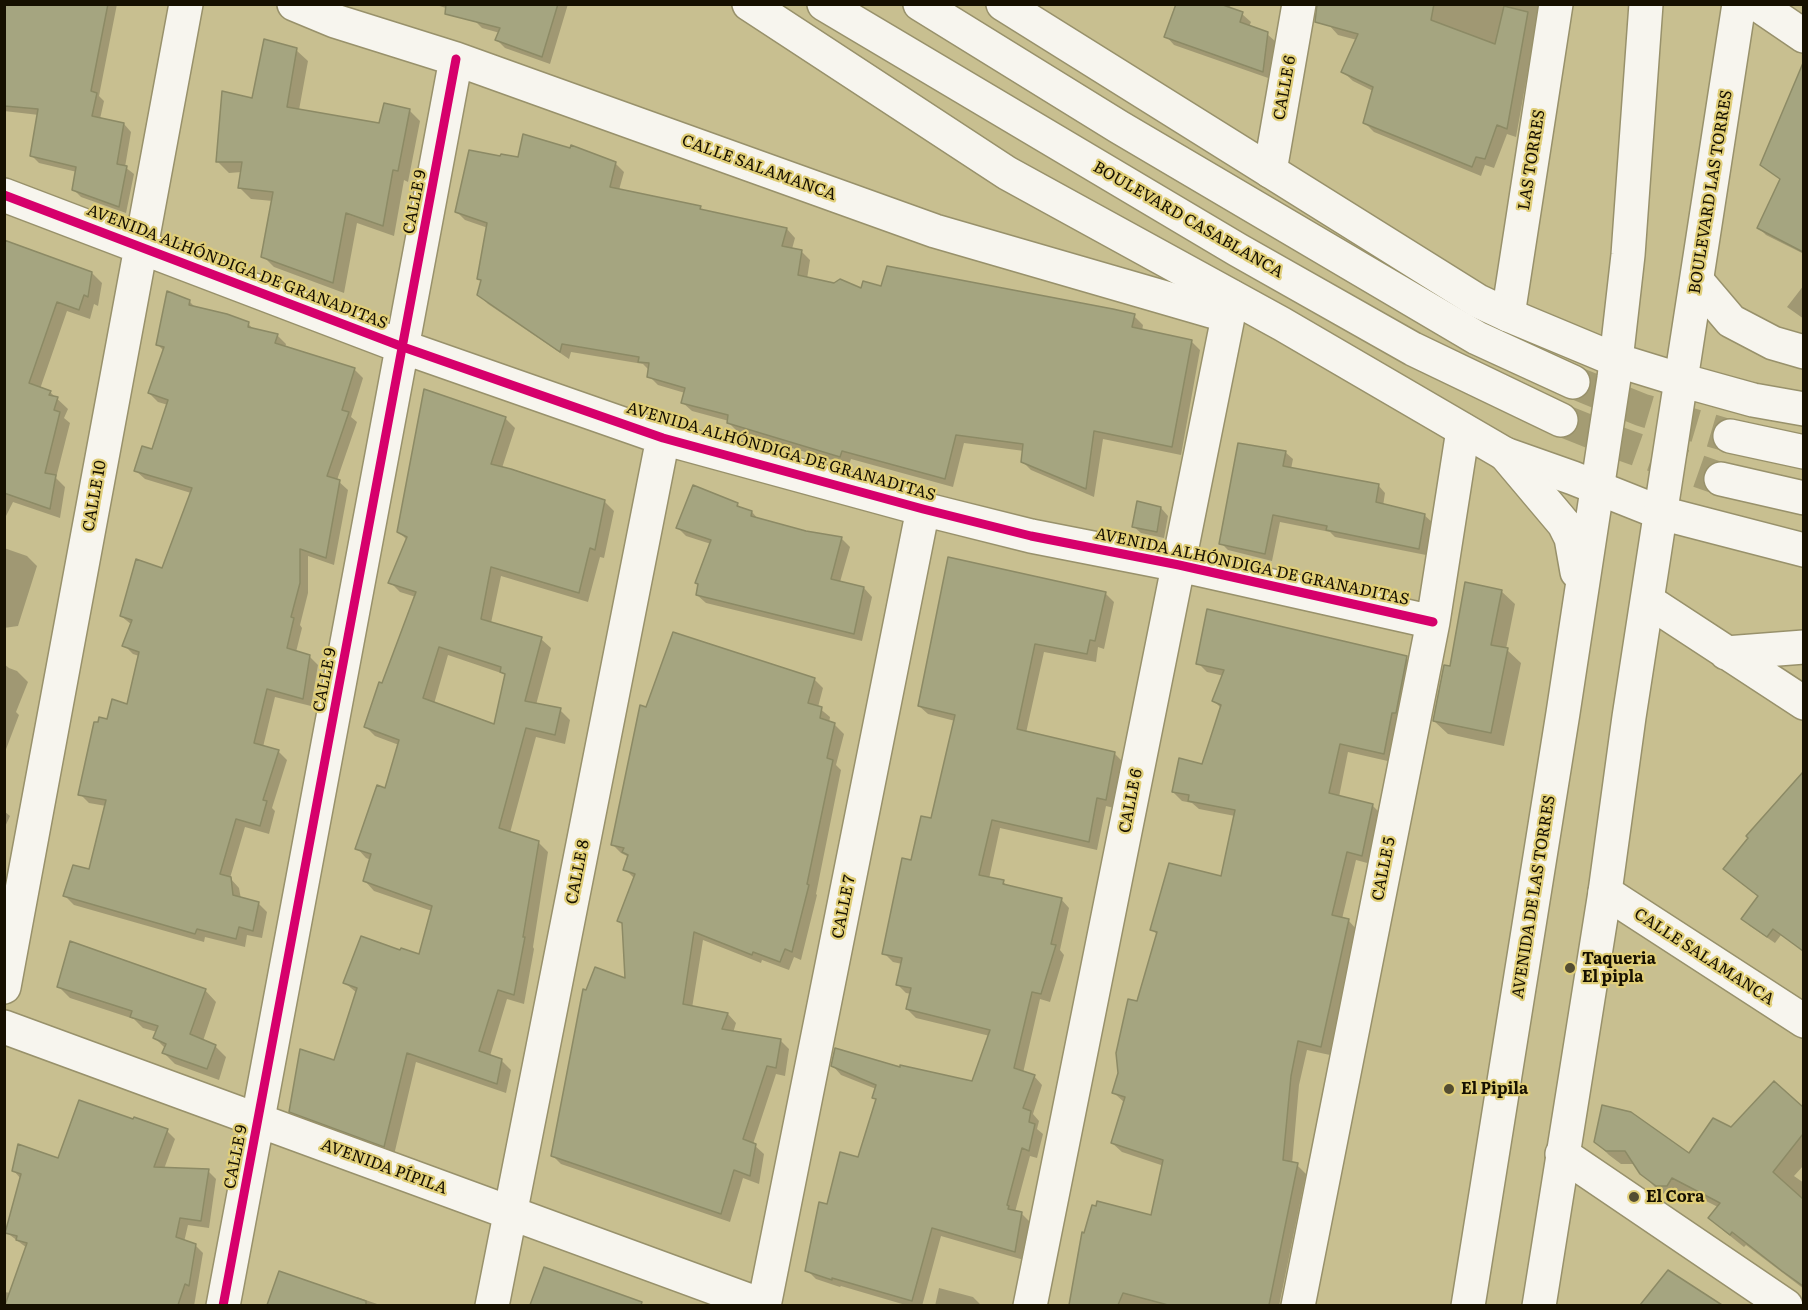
<!DOCTYPE html>
<meta charset="utf-8">
<style>
body{margin:0}
#map{position:relative;width:1808px;height:1310px;overflow:hidden;background:#c8bf90;font-family:Literata,serif}
canvas{display:block}
.frame{position:absolute;inset:0;border:6px solid #161000;pointer-events:none}
</style>
<div id="map">
<canvas width="1808" height="1310"></canvas>
<div class="frame"></div>
</div>
<script>
const c = document.querySelector('canvas').getContext('2d');
c.lineJoin = 'round';
function fillPath(path, color) {
  c.fillStyle = color;
  c.fill(path, 'evenodd');
}
function toPath(rows) {
  const path = new Path2D();
  for (const r of rows) {
    path.moveTo(r[0], r[1]);
    for (let i = 2; i < r.length; i += 2) path.lineTo(r[i], r[i + 1]);
  }
  return path;
}
function trace(path, color, width, dash) {
  c.strokeStyle = color;
  c.lineWidth = width;
  c.lineCap = dash ? 'butt' : 'round';
  c.setLineDash(dash || []);
  c.stroke(path);
}
function write(font, color, halo, rows, align = 'center') {
  c.font = font + ' Literata,serif';
  c.lineWidth = 4.5;
  c.setLineDash([]);
  c.textBaseline = 'middle';
  c.strokeStyle = halo;
  c.fillStyle = color;
  for (const [text, x, y, turn = 0] of rows) {
    c.save();
    c.translate(x, y);
    c.rotate((+turn || 0) * Math.PI / 180);
    c.textAlign = isNaN(turn) ? turn : align;
    if (halo) c.strokeText(text, 0, 0);
    c.fillText(text, 0, 0);
    c.restore();
  }
}
const shadow = toPath([
 [4,4,117,4,99,96,104,101,100,119,124,124,131,132,125,167,134,174,126,213,81,197,73,189,77,172,39,163,31,155,39,115,4,111],
 [433,4,568,4,550,64,505,48,497,40,500,33,482,28,474,20,475,17],
 [1177,4,1231,4,1229,9,1242,14,1251,22,1249,27,1267,34,1276,42,1271,79,1174,45,1166,36],
 [1331,4,1540,4,1516,137,1507,134,1494,168,1485,165,1481,176,1374,132,1364,122,1373,91,1353,81,1343,72,1357,40,1338,35,1329,25],
 [296,50,308,61,299,110,381,125,409,110,420,121,408,182,404,180,394,236,357,223,344,293,274,267,263,256,273,201,251,199,240,188,242,172,229,173,218,162,253,100],
 [1787,106,1804,115,1804,254,1766,235,1758,227,1781,180,1762,164],
 [519,159,615,163,624,172,619,190,700,208,704,212,787,229,795,238,792,249,801,251,810,260,807,279,862,290,882,288,1134,316,1143,325,1142,331,1191,341,1200,350,1181,455,1103,439,1094,497,1031,470,1022,461,1024,451,964,443,953,487,851,459,849,465,738,432,729,423,729,421,692,411,683,403,685,393,658,385,649,376,649,370,643,364,571,352,569,359,488,304,479,295,482,282,478,278,488,228,465,220,456,211],
 [4,242,92,273,102,283,98,306,94,304,90,319,67,311,40,389,50,392,68,409,64,418,70,423,56,478,65,487,60,518,13,502,4,520],
 [1804,285,1804,319,1787,307],
 [189,301,196,308,248,324,255,330,277,335,286,344,285,348,354,369,363,378,351,417,357,422,337,480,348,490,334,565,308,556,308,593,300,625,302,628,296,652,309,656,318,665,311,706,275,697,263,747,278,751,287,760,272,808,275,811,269,834,245,827,230,878,239,888,241,899,258,903,267,912,262,938,247,935,245,947,205,937,204,942,74,905,65,896,90,871,106,806,89,803,80,794,108,721,128,705,139,656,133,654,124,645,132,625,121,616,163,570,191,493,145,479,136,471,153,451,168,405,158,402,149,393,164,351,158,345],
 [425,391,506,419,515,428,502,468,604,501,614,511,604,558,600,557,588,602,501,576,491,623,541,639,551,648,536,705,560,710,570,720,565,744,536,737,510,833,538,842,548,852,533,947,534,949,524,1004,507,999,490,1056,501,1060,511,1070,506,1093,416,1062,394,1155,300,1121,290,1111,335,1062,357,993,345,983,400,952,420,956,432,911,374,891,365,881,371,860,366,858,357,848,386,790,399,745,375,736,366,727,416,597,400,592,390,582,407,540,399,532],
 [448,655,504,674,506,676,496,726,434,704],
 [1285,452,1293,459,1291,469,1378,485,1385,493,1383,506,1424,515,1432,522,1426,555,1335,537,1330,532,1280,522,1272,561,1228,550,1221,543],
 [737,504,742,509,752,512,759,520,806,532,842,539,850,547,840,582,864,588,872,597,862,641,706,603,697,595,711,544,686,536,678,528],
 [1161,508,1168,516,1164,538,1141,533,1133,526],
 [4,548,27,556,37,566,18,626,4,628],
 [1501,591,1515,604,1506,649,1521,663,1504,746,1448,734,1434,721,1451,668],
 [1105,593,1114,602,1104,649,1098,647,1096,662,1044,652,1026,733,1114,753,1123,762,1114,808,1106,806,1097,850,1000,828,989,879,1003,882,1009,887,1061,899,1069,908,1060,950,1064,955,1050,1002,1040,999,1023,1073,1034,1076,1042,1085,1033,1114,1039,1121,1037,1129,1043,1134,1037,1158,1030,1156,1015,1212,1021,1213,1030,1222,1024,1260,941,1236,922,1306,909,1306,841,1286,840,1287,816,1279,807,1270,828,1206,859,1159,877,1100,874,1097,876,1089,841,1075,833,1066,901,1069,973,1083,990,1036,916,1018,907,1009,911,994,906,993,897,984,902,964,893,962,884,953,913,862,932,820,955,721,928,714,919,706],
 [1406,658,1416,667,1392,762,1348,752,1339,797,1372,805,1381,814,1371,864,1356,860,1342,919,1348,920,1357,930,1330,1055,1307,1050,1299,1085,1292,1164,1297,1165,1306,1174,1279,1306,1070,1306,1083,1234,1152,1217,1164,1166,1122,1152,1112,1143,1125,1103,1114,1093,1158,935,1152,930,1222,878,1235,816,1199,809,1192,803,1182,801,1173,792,1203,765,1222,709,1214,701,1224,676,1207,672,1198,663],
 [4,664,9,668,17,671,28,682,16,712,19,715,5,752],
 [814,679,823,688,818,707,830,717,829,723,835,725,844,734,836,765,841,770,816,894,817,895,801,960,794,957,789,970,762,960,761,963,703,940,692,1008,728,1014,736,1023,733,1033,780,1040,789,1049,785,1076,776,1074,753,1144,764,1154,759,1184,743,1178,730,1222,561,1164,552,1155,626,980,624,926,619,921,635,879,625,869,629,857,621,853,612,844,647,709],
 [1797,782,1804,788,1804,951,1781,935,1775,943,1750,926,1743,919,1759,897,1732,876],
 [4,811,10,816,4,829],
 [58,986,205,990,216,1002,203,1041,215,1046,226,1057,219,1080,175,1064,164,1053,166,1049,155,1038,157,1032,143,1028,134,1019,70,998],
 [1774,1083,1804,1109,1804,1165,1794,1176,1804,1183,1804,1289,1746,1245,1744,1247,1724,1231,1710,1218,1718,1207,1686,1191,1681,1199,1671,1199,1655,1187,1641,1173,1635,1164,1621,1164,1609,1155,1595,1141,1689,1156,1731,1129],
 [167,1131,175,1139,164,1169,208,1171,216,1179,209,1228,188,1225,184,1242,195,1245,203,1253,194,1306,4,1306,4,1292,11,1293,27,1248,6,1232,21,1179,14,1171],
 [545,1269,626,1298,634,1306,532,1306],
 [1668,1272,1709,1302,1707,1306,1642,1306],
 [279,1273,356,1299,357,1297,383,1306,269,1306],
 [939,1288,973,1297,982,1306,935,1306]
]);
const building = toPath([
 [4,4,108,4,91,91,97,93,92,116,124,123,117,164,127,166,119,207,72,190,76,167,30,156,38,109,4,106,4,4],
 [446,4,558,4,542,57,495,40,500,28,445,14,446,4],
 [1176,4,1220,4,1243,12,1240,22,1268,32,1263,72,1164,37,1176,4],
 [1317,4,1434,4,1431,20,1495,44,1504,6,1528,12,1507,129,1497,125,1485,159,1476,157,1472,167,1363,123,1373,87,1341,72,1358,34,1315,22,1317,4],
 [264,39,297,48,287,107,379,123,384,103,410,109,398,171,393,170,383,226,346,213,333,283,261,257,273,192,238,188,242,162,216,162,222,91,252,98,264,39],
 [1803,63,1803,252,1757,228,1780,179,1760,165,1803,63],
 [523,134,570,148,571,145,616,162,610,187,701,206,700,209,787,228,782,246,802,250,798,275,834,283,840,279,861,288,863,281,881,286,887,266,1113,309,1135,314,1132,327,1192,340,1172,447,1094,431,1086,489,1021,462,1023,444,956,435,945,479,842,451,840,457,727,423,728,415,681,403,685,388,647,377,649,363,638,362,639,357,562,344,560,352,477,295,481,280,477,279,487,223,455,212,469,150,500,156,501,154,518,157,523,134],
 [4,240,92,272,88,297,84,295,79,310,57,302,29,383,51,391,49,395,58,397,54,410,60,412,45,473,56,475,50,509,4,493,4,240],
 [167,291,190,300,189,305,227,314,249,322,248,327,278,334,275,343,355,368,342,410,349,412,327,476,340,480,326,558,300,549,300,583,291,617,294,618,287,648,310,655,303,699,267,689,254,743,279,750,263,800,267,801,260,826,236,819,220,874,231,877,233,895,259,902,253,931,239,927,236,939,197,929,195,934,63,896,73,865,89,869,106,800,78,795,94,722,98,722,99,717,107,719,112,699,127,704,139,652,122,646,132,620,120,616,136,559,162,568,192,488,134,471,142,446,152,449,168,400,148,393,164,347,156,345,167,291],
 [424,389,506,417,491,464,511,469,605,500,595,550,590,548,579,593,491,567,481,619,542,637,525,701,561,708,555,735,526,728,499,828,539,841,523,937,525,937,514,995,498,990,479,1051,502,1059,497,1084,407,1053,384,1147,289,1112,300,1049,334,1060,357,988,343,983,361,936,400,950,401,948,419,954,432,906,363,881,371,854,355,849,377,785,385,788,399,740,364,727,379,682,382,683,416,592,388,583,407,537,397,532,424,389],
 [439,647,501,667,500,672,505,674,494,724,423,698,439,647],
 [1238,443,1286,451,1283,466,1379,484,1376,502,1425,514,1419,549,1326,530,1327,526,1273,515,1265,554,1219,544,1238,443],
 [693,485,738,503,737,506,752,511,751,516,806,531,842,537,831,579,864,587,854,634,696,595,698,584,695,583,711,540,676,528,693,485],
 [1137,501,1161,507,1157,532,1132,527,1137,501],
 [948,557,1106,592,1095,641,1090,640,1087,654,1035,644,1017,729,1115,752,1106,800,1097,798,1089,842,992,820,979,875,1004,880,1003,884,1062,898,1051,944,1056,945,1041,994,1032,992,1014,1068,1035,1075,1023,1108,1031,1111,1029,1122,1035,1124,1029,1151,1022,1148,1007,1205,1009,1206,1008,1209,1022,1212,1015,1252,932,1228,912,1301,832,1278,832,1280,805,1271,819,1202,827,1204,840,1152,858,1157,876,1099,872,1098,876,1085,831,1066,835,1048,900,1067,900,1065,972,1081,990,1030,906,1009,911,988,896,985,902,958,882,954,902,858,911,860,921,816,931,818,955,715,918,706,948,557],
 [1465,582,1502,590,1491,645,1508,648,1491,733,1433,721,1444,665,1450,666,1465,582],
 [1207,609,1407,656,1396,713,1392,713,1384,754,1340,744,1329,793,1373,804,1362,856,1347,852,1332,915,1349,919,1321,1047,1298,1041,1291,1076,1283,1160,1298,1163,1269,1305,1168,1305,1123,1293,1118,1305,1069,1305,1082,1232,1084,1233,1092,1205,1096,1206,1097,1201,1151,1215,1163,1160,1111,1143,1125,1097,1112,1093,1118,1073,1116,1053,1128,999,1137,1001,1157,932,1150,930,1169,863,1221,876,1235,810,1188,801,1189,795,1172,792,1179,758,1202,764,1221,705,1212,701,1224,670,1196,664,1207,609],
 [673,632,815,678,808,703,822,707,820,718,835,723,827,758,833,760,807,884,809,885,792,952,785,949,780,962,753,952,752,955,694,932,683,1004,728,1013,722,1029,781,1039,776,1068,767,1066,743,1139,756,1144,750,1176,734,1170,721,1214,551,1156,583,989,586,990,595,967,625,978,622,923,617,921,635,874,623,870,628,855,622,852,624,848,611,845,640,705,646,707,673,632],
 [1803,772,1803,951,1773,929,1767,937,1741,919,1758,896,1723,869,1748,838,1746,836,1803,772],
 [70,941,206,989,190,1034,216,1045,207,1069,162,1053,166,1044,153,1038,158,1026,130,1017,132,1011,57,987,70,941],
 [1774,1081,1803,1107,1803,1134,1773,1172,1803,1199,1803,1286,1782,1271,1732,1232,1730,1235,1708,1218,1720,1203,1672,1178,1667,1186,1656,1186,1640,1174,1625,1151,1606,1151,1594,1142,1602,1105,1631,1112,1689,1153,1713,1118,1731,1127,1774,1081],
 [79,1100,133,1119,134,1117,168,1129,154,1167,209,1169,201,1221,180,1218,176,1237,196,1244,189,1286,185,1284,178,1305,5,1305,27,1243,16,1240,17,1236,5,1233,21,1174,12,1171,18,1144,58,1158,79,1100],
 [544,1267,642,1302,641,1305,530,1305,544,1267],
 [1668,1270,1722,1305,1640,1305,1668,1270],
 [279,1271,366,1301,366,1305,267,1305,279,1271]
]);
const primaryTunnel = toPath([
 [1573,382,1642,410,1730,436],
 [1561,420,1621,444,1721,479]
]);
const street = toPath([
 [294,4,335,21,456,59,935,231,1228,316],
 [1757,4,1804,36],
 [1270,171,1299,4],
 [4,195,403,347,663,438,923,509,1031,536,1179,565,1433,622],
 [1697,281,1731,321,1773,343,1804,352],
 [1508,315,1556,4],
 [1648,601,1804,703],
 [1726,653,1804,647],
 [1605,892,1804,1021],
 [4,987,186,4],
 [4,1027,764,1306],
 [1562,1154,1786,1306],
 [223,1306,456,59],
 [492,1306,663,438],
 [764,1306,923,509],
 [1030,1306,1232,297],
 [1298,1306,1433,622,1463,430]
]);
const secondary = toPath([
 [749,4,1007,173,1282,324,1505,454,1573,478,1661,513],
 [1003,4,1478,301,1508,315,1616,360,1681,380]
]);
const primary = toPath([
 [824,4,1238,250,1413,349,1561,420],
 [920,4,1119,127,1477,338,1573,382],
 [1681,380,1753,400,1804,409],
 [1730,436,1804,452],
 [1505,454,1564,524,1571,538,1577,572],
 [1721,479,1804,498],
 [1661,513,1804,550],
 [1468,1306,1563,713,1614,378,1628,255,1646,4],
 [1539,1306,1605,892,1629,717,1739,4]
]);
const cycleway = toPath([
 [4,195,403,347,663,438,923,509,1031,536,1179,565,1433,622],
 [223,1306,456,59]
]);
const markers = [
 [1570,968,6,"#544d32"],
 [1449,1089,6,"#544d32"],
 [1634,1197,6,"#544d32"]
];
const streetNames = [
 ["CALLE 6",1285,88,-80],
 ["LAS TORRES",1532,160,-81],
 ["CALLE SALAMANCA",759,168,20],
 ["BOULEVARD LAS TORRES",1711,192,-81],
 ["CALLE 9",415,202,-79],
 ["BOULEVARD CASABLANCA",1188,220,30],
 ["AVENIDA ALHÓNDIGA DE GRANADITAS",237,267,21],
 ["AVENIDA ALHÓNDIGA DE GRANADITAS",781,452,16],
 ["CALLE 10",95,496,-80],
 ["AVENIDA ALHÓNDIGA DE GRANADITAS",1252,567,12],
 ["CALLE 9",325,680,-79],
 ["CALLE 6",1131,801,-79],
 ["CALLE 5",1384,869,-79],
 ["CALLE 8",578,872,-79],
 ["AVENIDA DE LAS TORRES",1534,897,-81],
 ["CALLE 7",844,907,-79],
 ["CALLE SALAMANCA",1704,957,33],
 ["CALLE 9",236,1157,-79],
 ["AVENIDA PÍPILA",384,1167,20]
];
const poiNames = [
 ["Taqueria",1582,959],
 ["El pipla",1582,977],
 ["El Pipila",1461,1089],
 ["El Cora",1646,1197]
];
fillPath(shadow, '#0003');
fillPath(building, '#a5a580');
trace(building, '#8c8a65', 1.5);
trace(primaryTunnel, '#a49c73', 33, [33, 16]);
trace(street, '#98916b', 36);
trace(secondary, '#98916b', 36);
trace(primary, '#98916b', 36);
trace(street, '#f7f5ee', 33);
trace(secondary, '#f7f5ee', 33);
trace(primary, '#f7f5ee', 33);
trace(cycleway, '#d6006c', 9);
for (const [x, y, r, color] of markers) {
  const dot = new Path2D();
  dot.arc(x, y, r, 0, 2 * Math.PI);
  c.fillStyle = color;
  c.fill(dot);
  trace(dot, '#e0ce78', 2);
}
write('16px', '#161000', '#e0ce78', streetNames);
write('bold 16px', '#161000', '#e0ce78', poiNames, 'left');
</script>
